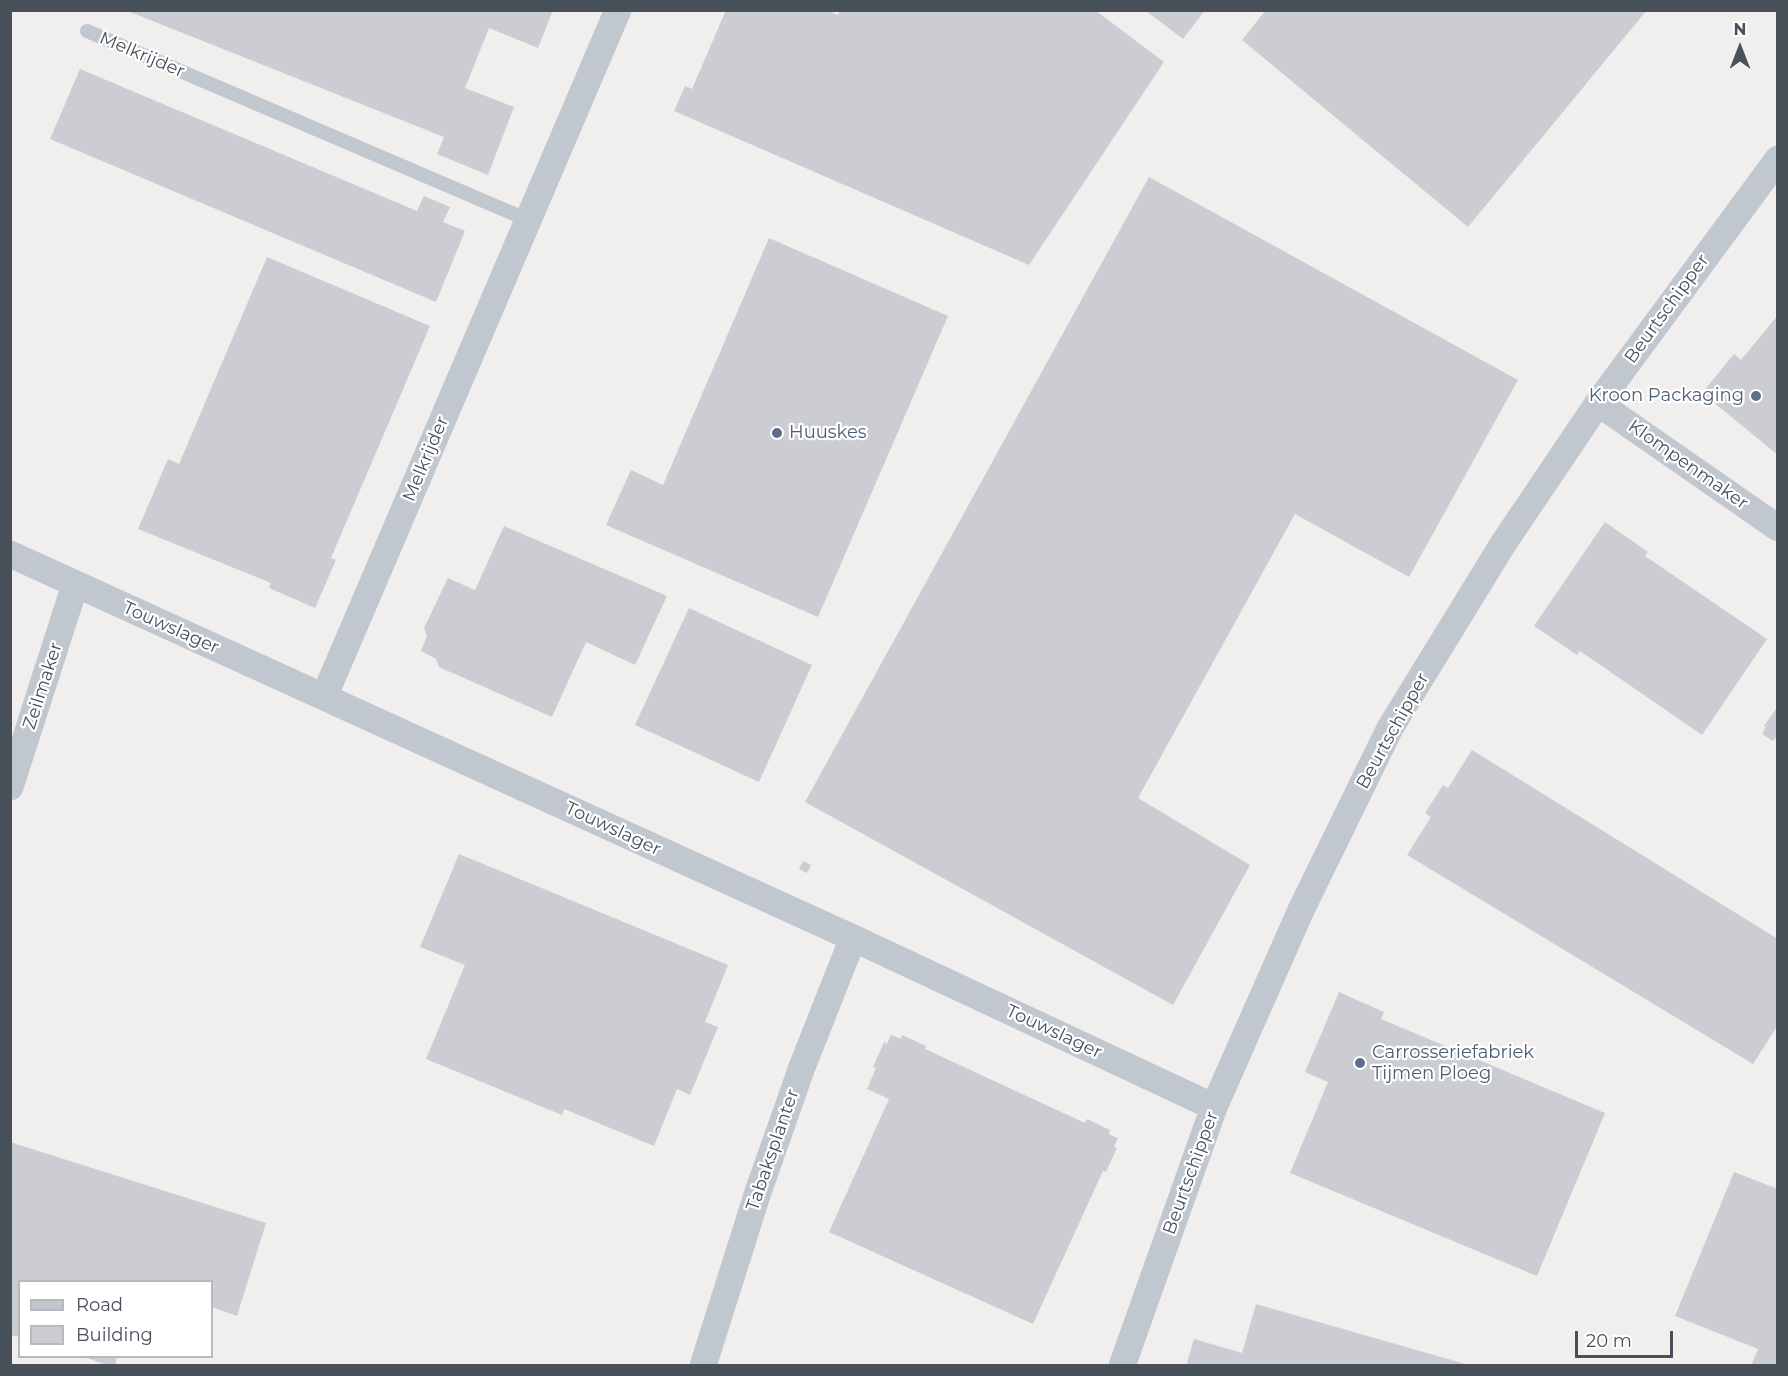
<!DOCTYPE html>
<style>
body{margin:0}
#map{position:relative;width:1788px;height:1376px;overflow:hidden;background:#f1eeee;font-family:Montserrat,sans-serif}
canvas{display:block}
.frame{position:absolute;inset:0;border:12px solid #48505a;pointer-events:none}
.legend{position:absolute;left:18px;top:1280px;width:195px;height:78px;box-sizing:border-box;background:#fff;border:2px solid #b6b9bd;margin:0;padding:8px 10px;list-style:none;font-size:18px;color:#48505a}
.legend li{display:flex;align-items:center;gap:12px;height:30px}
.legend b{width:30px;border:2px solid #b6b9bd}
.north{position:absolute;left:1710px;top:18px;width:60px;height:60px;-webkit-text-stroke:4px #fff;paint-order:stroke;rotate:0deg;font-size:16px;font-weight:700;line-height:24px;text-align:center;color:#48505a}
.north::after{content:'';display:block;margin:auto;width:21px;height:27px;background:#48505a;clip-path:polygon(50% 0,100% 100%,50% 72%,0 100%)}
.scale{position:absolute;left:1575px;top:1331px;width:98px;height:27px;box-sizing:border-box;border:3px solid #48505a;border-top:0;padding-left:8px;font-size:18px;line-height:21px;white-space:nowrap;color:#48505a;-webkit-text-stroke:4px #fff;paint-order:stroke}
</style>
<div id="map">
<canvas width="1788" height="1376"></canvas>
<div class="frame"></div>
<ul class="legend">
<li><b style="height:8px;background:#c0c7cf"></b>Road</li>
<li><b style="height:16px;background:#cccdd2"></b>Building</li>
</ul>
<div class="north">N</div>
<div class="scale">20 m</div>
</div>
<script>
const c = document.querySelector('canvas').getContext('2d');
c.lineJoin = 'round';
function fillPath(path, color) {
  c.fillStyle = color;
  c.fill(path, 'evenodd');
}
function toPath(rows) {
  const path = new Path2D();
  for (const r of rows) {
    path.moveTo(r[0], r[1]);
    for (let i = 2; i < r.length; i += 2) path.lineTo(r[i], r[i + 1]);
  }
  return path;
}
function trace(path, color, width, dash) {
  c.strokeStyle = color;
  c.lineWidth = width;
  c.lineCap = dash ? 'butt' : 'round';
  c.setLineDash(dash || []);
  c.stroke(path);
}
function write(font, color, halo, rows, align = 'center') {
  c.font = font + ' Montserrat,sans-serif';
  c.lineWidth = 4.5;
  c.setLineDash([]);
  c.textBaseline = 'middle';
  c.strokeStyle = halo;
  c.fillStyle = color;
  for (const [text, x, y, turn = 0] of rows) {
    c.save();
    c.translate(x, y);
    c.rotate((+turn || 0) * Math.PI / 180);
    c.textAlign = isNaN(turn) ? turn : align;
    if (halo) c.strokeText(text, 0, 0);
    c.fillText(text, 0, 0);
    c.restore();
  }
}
const building = toPath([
 [125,10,553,10,538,48,489,28,465,88,514,107,488,175,437,154,444,137],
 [726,10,826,10,838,15,840,10,1095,10,1164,62,1029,265,674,111,685,86,692,89],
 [1145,10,1205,10,1183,39],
 [1266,10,1647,10,1468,227,1242,40],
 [80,69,417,211,424,196,450,207,443,222,465,231,436,302,50,139],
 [1149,177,1518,380,1409,577,1295,514,1138,798,1250,865,1173,1005,805,802],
 [769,238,948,316,818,617,606,525,631,470,663,485],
 [267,257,430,326,331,558,336,560,315,608,269,588,271,583,138,529,168,459,179,464],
 [1778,315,1778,455,1702,393,1734,354,1741,360],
 [1605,522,1648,552,1645,556,1767,639,1702,735,1580,651,1577,655,1534,626],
 [504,526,667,596,635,665,586,642,552,717,439,667,436,659,421,651,427,636,424,628,448,578,475,590],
 [689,608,812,665,759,782,635,725],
 [1778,706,1778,735,1773,741,1762,734,1766,727,1764,726],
 [1472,750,1778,939,1778,1025,1753,1064,1407,855,1431,817,1425,813,1443,785,1448,788],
 [459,854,728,965,705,1022,718,1027,690,1095,677,1089,654,1146,564,1109,562,1115,426,1059,465,965,420,947],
 [803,861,811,865,807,873,799,869],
 [1339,992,1384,1012,1381,1019,1605,1113,1537,1276,1290,1173,1328,1082,1305,1072],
 [891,1035,901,1039,902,1035,926,1046,925,1049,1085,1123,1087,1119,1110,1130,1109,1134,1118,1138,1114,1147,1117,1148,1106,1172,1103,1171,1033,1324,829,1232,889,1099,867,1089,876,1068,873,1067,884,1042,887,1044],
 [10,1142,266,1223,237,1316,212,1307,212,1282,20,1282,20,1337,10,1335],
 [1734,1172,1778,1189,1778,1366,1751,1366,1758,1349,1675,1316],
 [1256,1304,1469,1365,1469,1366,1186,1366,1194,1339,1242,1353],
 [82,1356,117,1356,115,1366,109,1366]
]);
const service = toPath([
 [87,31,528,220]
]);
const minor = toPath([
 [1598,403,1778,528],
 [10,554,853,938,1214,1107],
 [324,697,618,10],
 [10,787,75,585],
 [703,1366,758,1192,802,1067,853,938],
 [1122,1366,1214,1107,1301,910,1390,728,1503,544,1598,403,1778,159]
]);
const markers = [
 [1756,396,6,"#5c6f8a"],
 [777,433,6,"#5c6f8a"],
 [1360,1063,6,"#5c6f8a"]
];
const streetNames = [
 ["Melkrijder",142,55,23],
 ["Beurtschipper",1667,309,-54],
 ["Melkrijder",426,459,-67],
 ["Klompenmaker",1688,465,35],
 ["Touwslager",171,628,24],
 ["Zeilmaker",43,686,-72],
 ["Beurtschipper",1393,731,-61],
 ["Touwslager",613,829,25],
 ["Touwslager",1054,1032,25],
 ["Tabaksplanter",773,1150,-71],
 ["Beurtschipper",1191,1173,-70]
];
const serviceNames = [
 ["Kroon Packaging",1744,396,"right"],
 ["Huuskes",789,433],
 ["Carrosseriefabriek",1372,1053],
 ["Tijmen Ploeg",1372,1074]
];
fillPath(building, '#cccdd2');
trace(service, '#c0c7cf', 14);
trace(minor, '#c0c7cf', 27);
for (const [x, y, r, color] of markers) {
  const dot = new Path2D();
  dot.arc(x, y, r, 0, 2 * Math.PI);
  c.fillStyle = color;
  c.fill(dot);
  trace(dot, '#fff', 2);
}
write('18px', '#48505a', '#fff', streetNames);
write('18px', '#4e5e75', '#fff', serviceNames, 'left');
</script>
